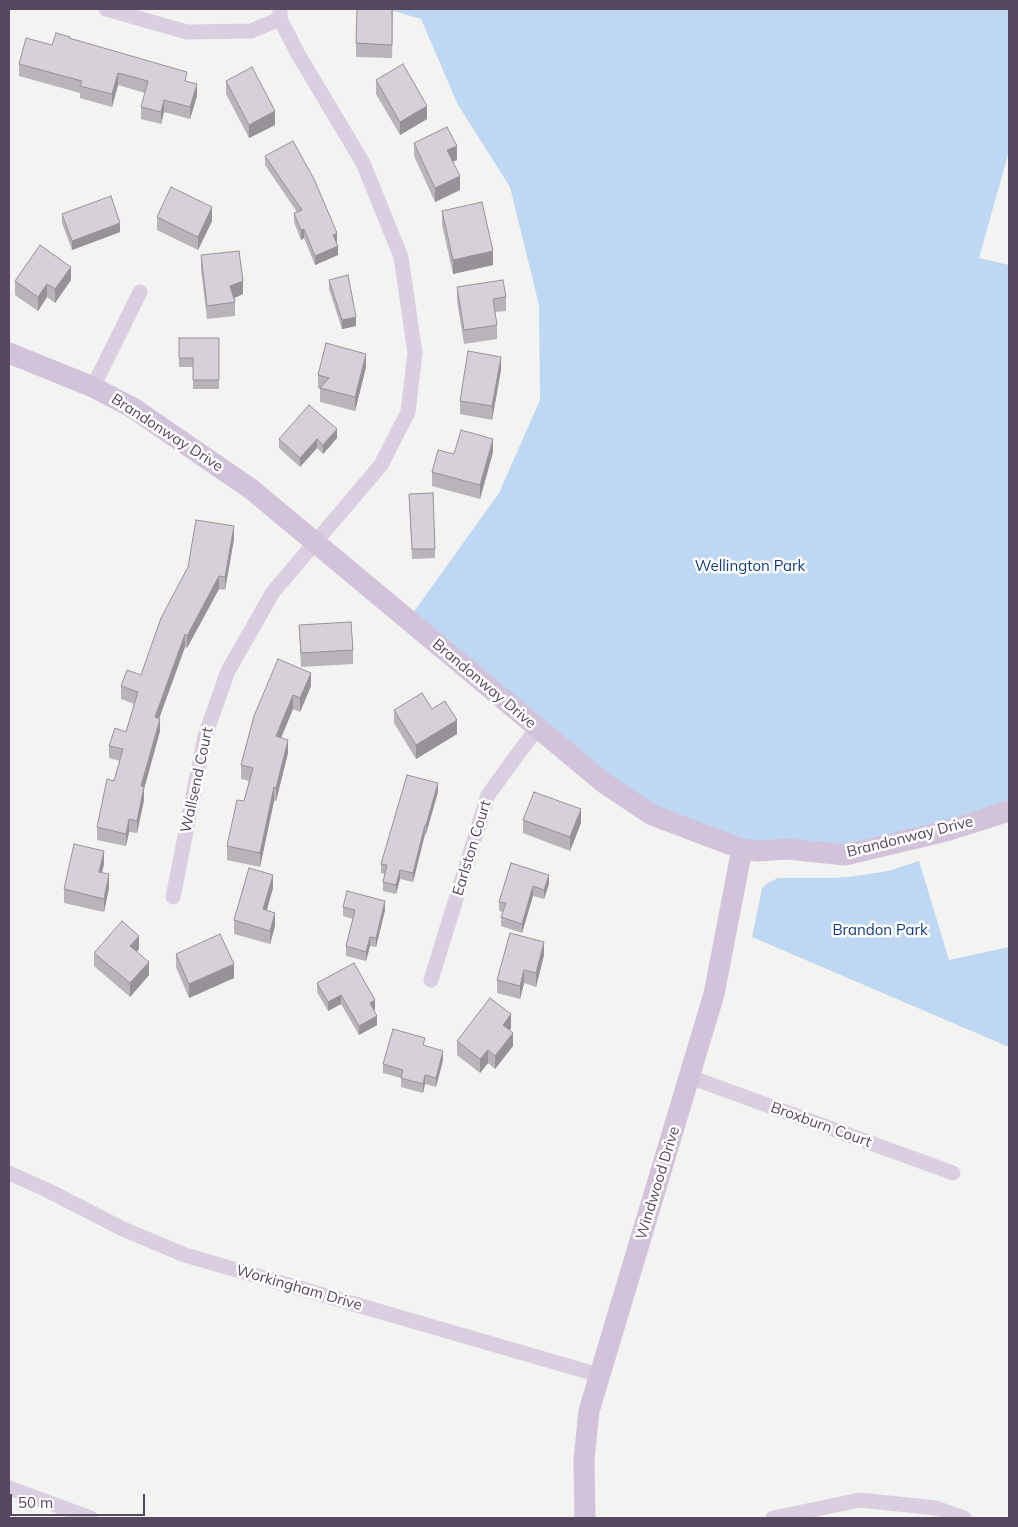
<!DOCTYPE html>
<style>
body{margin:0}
#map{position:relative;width:1018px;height:1527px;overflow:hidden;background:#f3f3f1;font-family:Mulish,sans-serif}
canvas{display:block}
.frame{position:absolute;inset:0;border:10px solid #56485f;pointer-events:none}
.scale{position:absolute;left:10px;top:1494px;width:135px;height:22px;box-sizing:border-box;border:2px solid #56485f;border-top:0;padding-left:6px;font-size:15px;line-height:18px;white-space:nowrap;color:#56485f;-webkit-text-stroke:4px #fff;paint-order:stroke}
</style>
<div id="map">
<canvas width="1018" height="1527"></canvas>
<div class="frame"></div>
<div class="scale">50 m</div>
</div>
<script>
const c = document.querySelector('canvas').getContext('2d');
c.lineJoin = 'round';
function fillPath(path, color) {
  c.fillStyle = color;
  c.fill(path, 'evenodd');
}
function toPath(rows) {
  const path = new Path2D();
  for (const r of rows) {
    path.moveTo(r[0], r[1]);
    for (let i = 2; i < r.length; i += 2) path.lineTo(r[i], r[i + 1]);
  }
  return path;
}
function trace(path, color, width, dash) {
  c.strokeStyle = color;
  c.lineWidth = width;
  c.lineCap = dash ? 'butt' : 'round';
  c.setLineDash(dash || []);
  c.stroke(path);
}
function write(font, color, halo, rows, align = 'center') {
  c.font = font + ' Mulish,sans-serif';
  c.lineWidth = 5;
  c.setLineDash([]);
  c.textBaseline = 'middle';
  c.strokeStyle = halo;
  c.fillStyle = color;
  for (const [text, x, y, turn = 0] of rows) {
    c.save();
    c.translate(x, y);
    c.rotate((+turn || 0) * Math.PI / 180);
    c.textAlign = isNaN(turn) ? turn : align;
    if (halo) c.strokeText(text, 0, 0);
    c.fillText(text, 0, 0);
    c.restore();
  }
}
const green = toPath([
 [387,9,1009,9,1009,151,979,258,1009,265,1009,812,845,855,758,851,652,815,408,620,499,493,540,400,539,305,510,187,458,105,421,19],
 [919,861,949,960,1009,947,1009,1047,752,937,762,889,766,884,778,878,834,878,856,876,888,871]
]);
const street = toPath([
 [106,9,187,32,251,31,280,19],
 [93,387,140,292],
 [173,897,205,736,228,671,273,592,381,465,408,412,415,353,401,257,363,163,298,54,280,19,280,9],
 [431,980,488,795,523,747,538,728],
 [690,1077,953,1173],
 [9,1173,47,1190,123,1229,185,1255,599,1375],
 [9,1488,91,1518],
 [773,1518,860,1500,936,1508,964,1518]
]);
const secondary = toPath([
 [9,353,93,387,133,408,251,489,604,783,652,815,742,849,758,851,788,849,845,855,946,831,1009,811],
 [585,1518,584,1459,589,1411,714,994,742,849]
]);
const wall = toPath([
 [393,9,392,58,356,57,356,43],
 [70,38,187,81,197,96,190,119,164,112,161,124,141,119,141,107,145,93,118,85,112,107,80,98,80,93,19,76,19,64,52,45],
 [376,80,427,119,400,135,376,94],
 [226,81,275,125,249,138,226,94],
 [414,143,457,160,453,161,460,190,435,202,414,156],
 [265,156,337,242,338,255,315,265,304,238,301,240,294,222,294,213,297,212,265,165],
 [442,211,493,265,453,274,442,225],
 [62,214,120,232,72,250,62,223],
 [157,217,212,221,198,250,157,230],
 [201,255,243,294,234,298,235,302,235,316,207,319,201,269],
 [71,280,55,303,47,297,38,311,15,295,15,281],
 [329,280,356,326,342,329,329,289],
 [457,287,506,297,506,311,495,312,497,325,497,339,464,344,457,301],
 [179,338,219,338,219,389,193,389,193,367,179,367],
 [366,367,355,411,320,402,320,389,318,388,318,375],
 [501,370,492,420,460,414,460,401],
 [337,438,323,454,317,448,300,467,279,448,279,439],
 [493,452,480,499,432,486,432,472],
 [409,494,435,549,435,558,412,559],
 [234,539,225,590,219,589,187,648,185,647,159,718,160,731,144,789,144,800,137,833,129,832,126,846,97,840,97,827,114,781,120,761,109,758,109,746,126,732,134,704,121,699,121,686,141,675],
 [299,625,353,650,353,664,301,667],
 [311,686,300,712,293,709,281,738,288,753,276,801,274,801,260,867,227,860,227,846,244,801,249,781,241,779,241,765,254,716],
 [432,709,457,734,416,759,394,723,394,710],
 [438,792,426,834,425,834,413,882,400,879,396,894,383,891,383,882,385,874,381,873,381,864],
 [523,820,581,823,570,851,523,833],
 [511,863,549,884,544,899,533,896,522,933,501,926,501,917,503,912,499,911,499,902],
 [104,864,102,872,109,888,104,912,64,903,64,889],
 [273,888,267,910,275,926,270,944,234,934,234,920],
 [343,907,385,910,376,947,370,946,366,961,346,956,346,946,353,919,343,916],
 [139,949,137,952,149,975,130,997,94,966,94,953],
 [176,954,234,978,189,998,176,967],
 [544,955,536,987,524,983,520,999,497,993,497,980],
 [317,983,375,1009,374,1010,377,1025,359,1035,341,1004,328,1011,317,992],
 [511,1028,510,1030,513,1046,495,1069,488,1063,480,1073,457,1055,457,1041],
 [425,1046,443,1060,436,1087,425,1084,423,1093,401,1087,401,1078,383,1073,383,1064]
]);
const shadedWall = toPath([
 [118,73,118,85,112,107,112,94],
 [197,84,197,96,190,119,190,107],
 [164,100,164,112,161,124,161,112],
 [427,106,427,119,400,135,400,122],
 [275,111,275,125,249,138,249,125],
 [457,146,457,160,447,164,447,150],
 [460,176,460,190,435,202,435,188],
 [212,207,212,221,198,250,198,237],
 [120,223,120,232,72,250,72,241],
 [304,229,304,238,301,240,301,230],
 [337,233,337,242,333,244,333,235],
 [338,246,338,255,315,265,315,256],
 [493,251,493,265,453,274,453,260],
 [71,267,71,280,55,303,55,289],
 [243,281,243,294,230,300,230,286],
 [47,284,47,297,38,311,38,297],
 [356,317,356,326,342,329,342,320],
 [366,354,366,367,355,411,355,397],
 [501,357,501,370,492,420,492,406],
 [337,429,337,438,323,454,323,445],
 [317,439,317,448,300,467,300,458],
 [493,439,493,452,480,499,480,485],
 [234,526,234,539,225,590,225,577],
 [219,576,219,589,187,648,187,636],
 [185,634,185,647,155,730,155,717],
 [311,673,311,686,300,712,300,698],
 [293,695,293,709,276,750,276,736],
 [160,719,160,731,144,789,144,800,137,833,137,821,141,786],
 [457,720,457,734,416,759,416,745],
 [288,740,288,753,276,801,276,788],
 [438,783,438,792,426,834,426,825],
 [274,787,274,801,260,867,260,853],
 [581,809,581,823,570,851,570,837],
 [129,819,129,832,126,846,126,834],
 [425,825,425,834,413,882,413,873],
 [104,851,104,864,99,885,99,872],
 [400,870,400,879,396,894,396,885],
 [109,874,109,888,104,912,104,899],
 [273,875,273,888,263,923,263,909],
 [549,875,549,884,544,899,544,890],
 [533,886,533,896,522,933,522,924],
 [385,901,385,910,376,947,376,938],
 [275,913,275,926,270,944,270,931],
 [139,936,139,949,130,959,130,946],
 [370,937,370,946,366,961,366,952],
 [544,942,544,955,536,987,536,973],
 [149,962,149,975,130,997,130,983],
 [234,964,234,978,189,998,189,984],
 [524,970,524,983,520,999,520,986],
 [341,995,341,1004,328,1011,328,1002],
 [375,1000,375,1009,370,1013,370,1003],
 [511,1014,511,1028,503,1039,503,1025],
 [377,1016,377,1025,359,1035,359,1026],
 [513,1033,513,1046,495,1069,495,1056],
 [488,1050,488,1063,480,1073,480,1059],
 [443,1051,443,1060,436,1087,436,1078],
 [425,1075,425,1084,423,1093,423,1084]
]);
const building = toPath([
 [357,9,392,9,392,45,356,43,357,9],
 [56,33,70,37,69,38,187,72,185,81,197,84,190,107,164,100,161,112,141,107,148,81,118,73,112,94,80,86,82,81,19,64,26,38,52,45,56,33],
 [403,64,427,106,400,122,376,80,403,64],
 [252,67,275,111,249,125,226,81,252,67],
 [447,127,457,146,447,150,460,176,435,188,414,143,447,127],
 [293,141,314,179,337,233,333,235,338,246,315,256,304,229,301,230,294,213,302,210,265,156,293,141],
 [171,187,212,207,198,237,157,217,171,187],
 [111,196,120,223,72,241,62,214,111,196],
 [482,202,493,251,453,260,442,211,482,202],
 [40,245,71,267,55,289,47,284,38,297,15,281,40,245],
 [239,251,243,281,230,286,235,302,207,306,201,255,239,251],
 [348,275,356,317,342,320,329,280,348,275],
 [503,280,506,297,493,299,497,325,464,330,457,287,503,280],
 [179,338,219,338,219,380,193,380,193,358,179,358,179,338],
 [326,343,366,354,355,397,320,388,329,378,318,375,326,343],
 [468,351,501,357,492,406,460,401,468,351],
 [309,405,337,429,323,445,317,439,300,458,279,439,309,405],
 [461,430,493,439,480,485,432,472,438,450,454,454,461,430],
 [433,493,435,549,412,549,409,494,433,493],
 [196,520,234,526,225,577,219,576,187,636,185,634,155,717,160,719,141,786,144,787,137,821,129,819,126,834,97,827,107,779,114,781,123,749,109,746,115,728,126,732,138,692,121,686,127,670,141,675,161,618,188,567,196,520],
 [351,622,353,650,301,653,299,625,351,622],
 [278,659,311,673,300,698,293,695,276,736,288,740,276,788,274,787,260,853,227,846,237,800,244,801,253,768,241,765,254,716,278,659],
 [422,693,432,709,445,701,457,720,416,745,394,710,422,693],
 [407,775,438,783,426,825,425,825,413,873,400,870,396,885,383,882,387,865,381,864,407,775],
 [534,792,581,809,570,837,523,820,534,792],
 [74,844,104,851,99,872,109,874,104,899,64,889,74,844],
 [511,863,549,875,544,890,533,886,522,924,501,917,506,903,499,902,511,863],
 [249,868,273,875,263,909,275,913,270,931,234,920,249,868],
 [347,891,385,901,376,938,370,937,366,952,346,946,355,910,343,907,347,891],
 [122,921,139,936,130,946,149,962,130,983,94,953,122,921],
 [510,933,544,942,536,973,524,970,520,986,497,980,510,933],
 [220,934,234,964,189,984,176,954,220,934],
 [354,963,375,1000,370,1003,377,1016,359,1026,341,995,328,1002,317,983,354,963],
 [490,998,511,1014,503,1025,513,1033,495,1056,488,1050,480,1059,457,1041,490,998],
 [393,1029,425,1038,423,1045,443,1051,436,1078,425,1075,423,1084,401,1078,403,1070,383,1064,393,1029]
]);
const streetNames = [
 ["Brandonway Drive",167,433,33],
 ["Brandonway Drive",484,684,40],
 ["Wallsend Court",197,780,-78],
 ["Brandonway Drive",910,837,-14],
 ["Earlston Court",472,848,-73],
 ["Broxburn Court",821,1125,20],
 ["Windwood Drive",658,1183,-73],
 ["Workingham Drive",299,1288,16]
];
const parkNames = [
 ["Wellington Park",750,566],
 ["Brandon Park",880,930]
];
fillPath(green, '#bed7f2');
trace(street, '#dacfe1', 15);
trace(secondary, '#d2c3da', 21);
fillPath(wall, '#b9b3ba');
fillPath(shadedWall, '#969297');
fillPath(building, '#d7d0d8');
trace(building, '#969297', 1);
write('15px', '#56485f', '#fff', streetNames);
write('15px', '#133e86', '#fff', parkNames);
</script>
